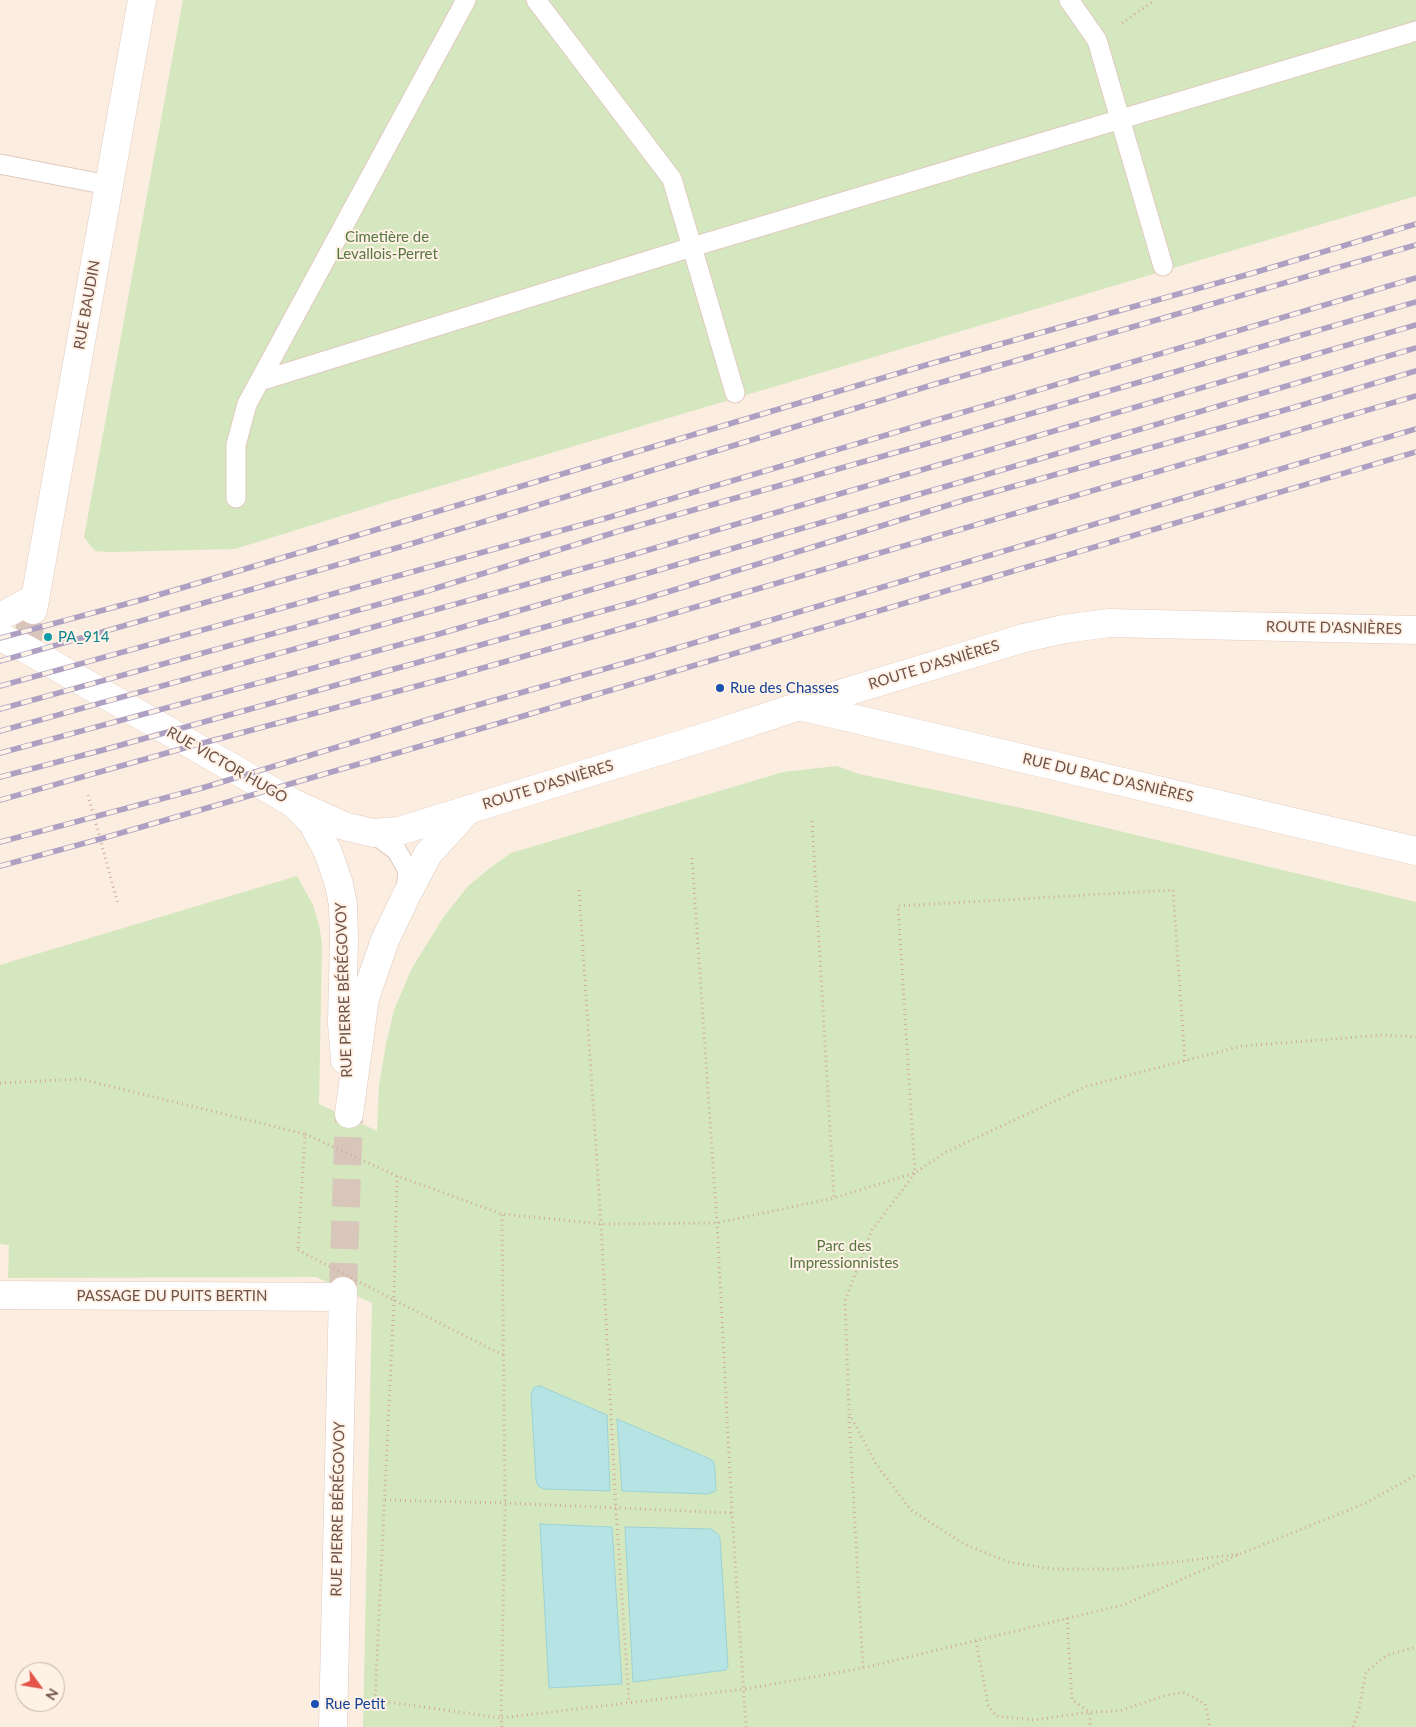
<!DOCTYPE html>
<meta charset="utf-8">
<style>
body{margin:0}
#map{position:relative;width:1416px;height:1727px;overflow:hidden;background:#fbede0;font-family:Lato,sans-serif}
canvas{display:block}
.north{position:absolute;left:15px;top:1662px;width:50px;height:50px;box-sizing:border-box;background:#fef1e5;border:1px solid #c5b1a6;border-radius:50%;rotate:122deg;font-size:14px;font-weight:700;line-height:20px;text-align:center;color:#705148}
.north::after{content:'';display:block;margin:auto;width:18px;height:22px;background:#e25548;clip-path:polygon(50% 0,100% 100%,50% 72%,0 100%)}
</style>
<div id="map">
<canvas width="1416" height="1727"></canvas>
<div class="north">N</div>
</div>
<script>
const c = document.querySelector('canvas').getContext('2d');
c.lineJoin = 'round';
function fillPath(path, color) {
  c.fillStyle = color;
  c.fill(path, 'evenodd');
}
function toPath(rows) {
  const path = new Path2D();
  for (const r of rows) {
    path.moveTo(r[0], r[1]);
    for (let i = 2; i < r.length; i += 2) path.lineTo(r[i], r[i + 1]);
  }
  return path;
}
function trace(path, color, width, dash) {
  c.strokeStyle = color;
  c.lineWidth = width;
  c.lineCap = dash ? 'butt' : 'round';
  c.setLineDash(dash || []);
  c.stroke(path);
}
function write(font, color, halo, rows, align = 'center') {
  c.font = font + ' Lato,sans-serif';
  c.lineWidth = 4;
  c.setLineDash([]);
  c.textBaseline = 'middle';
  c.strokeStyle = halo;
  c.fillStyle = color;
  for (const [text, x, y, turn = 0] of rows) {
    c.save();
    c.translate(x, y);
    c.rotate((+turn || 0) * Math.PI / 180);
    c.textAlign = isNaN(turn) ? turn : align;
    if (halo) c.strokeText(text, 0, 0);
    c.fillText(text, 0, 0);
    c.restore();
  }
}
const green = toPath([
 [183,0,1416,0,1416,196,386,502,235,549,108,552,95,551,84,537],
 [837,766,859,774,1040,812,1416,902,1416,1727,363,1727,372,1303,316,1277,8,1278,9,1245,0,1244,0,965,297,876,313,905,319,925,322,944,319,1104,377,1131,379,1085,386,1044,394,1010,412,968,443,918,468,886,490,868,511,853,753,781,783,772]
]);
const water = toPath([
 [540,1386,607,1415,610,1491,544,1489,538,1486,536,1480,531,1394,534,1387,540,1386],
 [617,1419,710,1459,714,1462,715,1470,716,1491,708,1494,622,1491,617,1419],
 [540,1524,612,1527,622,1684,549,1688,540,1524],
 [625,1527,711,1529,718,1534,720,1538,728,1666,726,1670,633,1682,625,1527]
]);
const streetTunnel = toPath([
 [26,649,33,610],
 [343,1291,349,1114]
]);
const path = toPath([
 [1122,23,1155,0],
 [88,795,118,904],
 [812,821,834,1198],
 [692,858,717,1223,732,1513,746,1727],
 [579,890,601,1224,616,1509,629,1702],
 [1185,1061,1173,890,898,906,915,1173,872,1230,845,1301,849,1413,876,1464,911,1510,964,1544,1009,1562,1052,1569,1118,1569,1240,1554],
 [0,1083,81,1079,305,1134,298,1250],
 [394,1300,375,1700,501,1718,505,1503,502,1214],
 [503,1355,394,1300,397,1176,502,1214,601,1224,717,1223,834,1198,915,1173,946,1152,1087,1086,1242,1046,1384,1035,1416,1037],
 [849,1417,863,1668],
 [385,1500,505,1503,732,1513],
 [1067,1618,1072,1700,1090,1712,1119,1711,1164,1696,1183,1692,1205,1704,1210,1727],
 [976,1641,988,1705,996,1716,1034,1720,1090,1712,1090,1727],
 [502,1727,501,1718,745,1689,863,1668,1123,1605,1240,1554,1366,1503,1416,1475],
 [1353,1727,1359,1709,1366,1672,1387,1655,1416,1647]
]);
const lane = toPath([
 [536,0,672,179,735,393],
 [1069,0,1097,40,1163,266],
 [0,164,108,185],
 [260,381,692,247,1416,31],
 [236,498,236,445,247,404,466,0],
 [373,833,397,851,408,871,406,890]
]);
const street = toPath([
 [33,610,142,0],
 [800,706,1416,851],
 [293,803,312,822,328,852,339,884,343,905,344,938,342,1023,345,1060],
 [349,1114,365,998,385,940,406,896,428,854,469,809],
 [0,1295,343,1297],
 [333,1727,343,1291]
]);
const secondary = toPath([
 [0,617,35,598],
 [0,637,26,649,293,803,344,826,373,833,399,831,705,737,800,706,1024,638,1064,629,1109,623,1416,630]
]);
const rail = toPath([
 [0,638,148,598,926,365,1253,273,1416,224],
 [0,661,414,543,932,385,1416,245],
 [0,686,610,517,1416,278],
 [0,709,427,591,616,532,947,438,1416,302],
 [0,731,621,558,1416,325],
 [0,753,439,634,961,482,1416,348],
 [0,777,103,750,635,602,965,500,1292,408,1416,371],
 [0,800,188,747,451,677,641,623,1416,396],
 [0,842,202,788,460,710,650,656,1416,429],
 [0,866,100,839,466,733,1416,452]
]);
const pathBridge = toPath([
 [305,1134,397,1176],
 [298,1250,394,1300]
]);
const markers = [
 [48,637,5,"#0f9aa8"],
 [720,688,5,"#1a4fb4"],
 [315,1704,5,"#1a4fb4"]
];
const parkNames = [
 ["Cimetière de",387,237],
 ["Levallois-Perret",387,254],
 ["Parc des",844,1246],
 ["Impressionnistes",844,1263]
];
const streetNames = [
 ["RUE BAUDIN",87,305,-80],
 ["ROUTE D'ASNIÈRES",1334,628,1],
 ["ROUTE D'ASNIÈRES",934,665,-17],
 ["RUE VICTOR HUGO",227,765,30],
 ["RUE DU BAC D’ASNIÈRES",1108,778,13],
 ["ROUTE D'ASNIÈRES",548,785,-17],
 ["RUE PIERRE BÉRÉGOVOY",344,990,-92],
 ["PASSAGE DU PUITS BERTIN",172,1296],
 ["RUE PIERRE BÉRÉGOVOY",338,1509,-89]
];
const cultureNames = [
 ["PA_914",58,637]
];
const transitNames = [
 ["Rue des Chasses",730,688],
 ["Rue Petit",325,1704]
];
fillPath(green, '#d5e7bf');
fillPath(water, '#b6e3e3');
trace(water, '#9cd3d5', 1);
trace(streetTunnel, '#d8c6ba', 28, [28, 14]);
trace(lane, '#e0cabf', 21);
trace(street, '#e0cabf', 29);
trace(secondary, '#e5cabd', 29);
trace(path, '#d3aa9c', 3, [1, 4]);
trace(lane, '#fff', 19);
trace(street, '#fff', 28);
trace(secondary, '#fff', 28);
trace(rail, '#aea0c3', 5.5);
trace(rail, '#fef1e5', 4, [11]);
trace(pathBridge, '#d3aa9c', 3, [1, 4]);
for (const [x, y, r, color] of markers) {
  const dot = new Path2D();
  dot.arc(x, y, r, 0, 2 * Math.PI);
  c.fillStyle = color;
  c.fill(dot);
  trace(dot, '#fef1e5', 2);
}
write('15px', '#587641', '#fef1e5', parkNames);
write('15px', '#705148', '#fef1e5', streetNames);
write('15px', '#0d838f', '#fef1e5', cultureNames, 'left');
write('15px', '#164399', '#fef1e5', transitNames, 'left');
</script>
